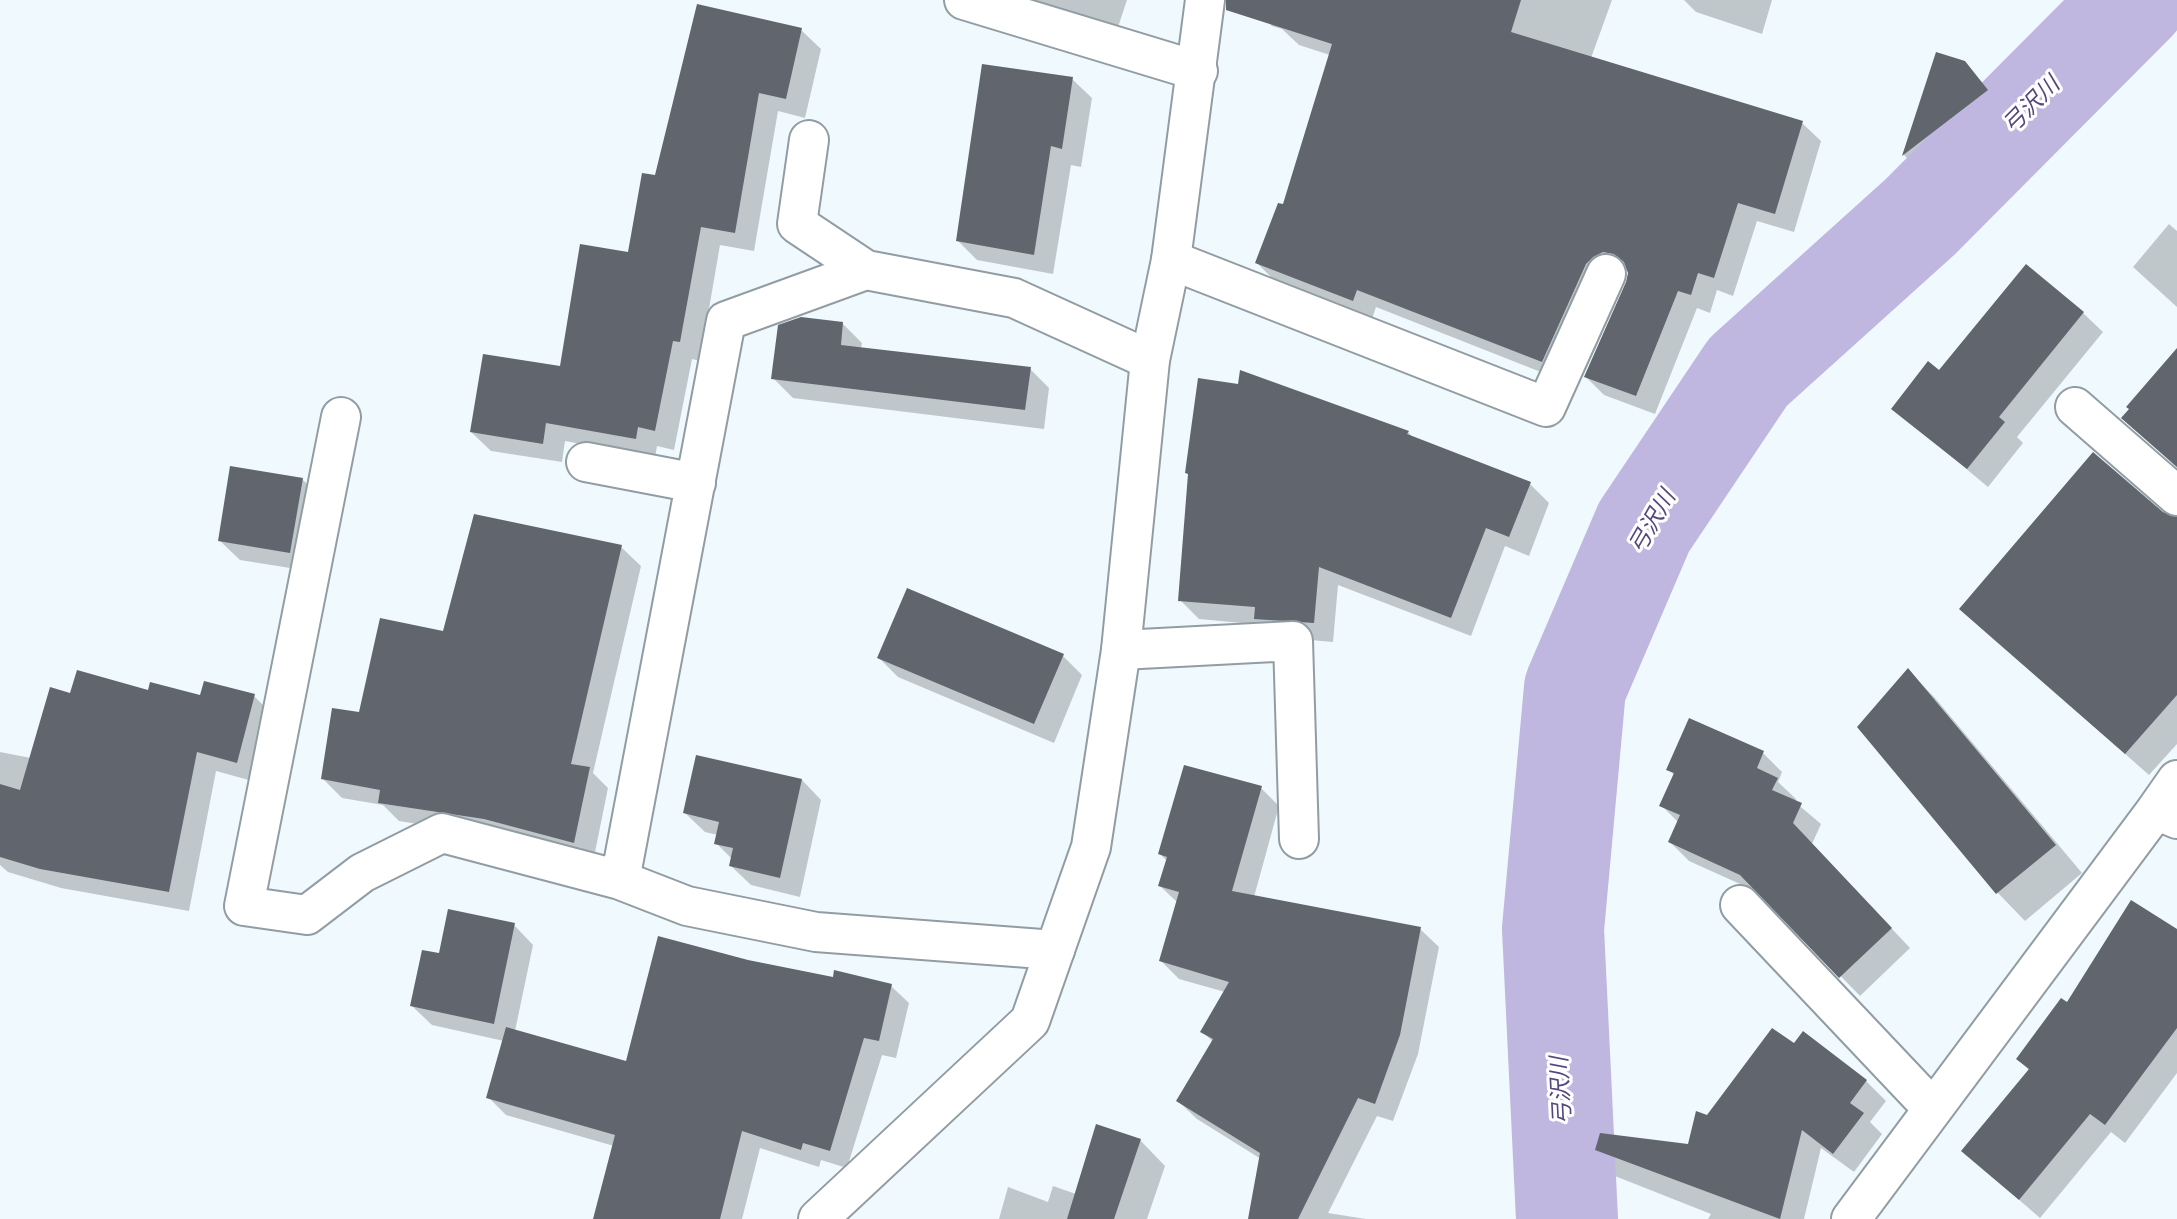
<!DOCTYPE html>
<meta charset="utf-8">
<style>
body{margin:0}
canvas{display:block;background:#eff9fe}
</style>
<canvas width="2177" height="1219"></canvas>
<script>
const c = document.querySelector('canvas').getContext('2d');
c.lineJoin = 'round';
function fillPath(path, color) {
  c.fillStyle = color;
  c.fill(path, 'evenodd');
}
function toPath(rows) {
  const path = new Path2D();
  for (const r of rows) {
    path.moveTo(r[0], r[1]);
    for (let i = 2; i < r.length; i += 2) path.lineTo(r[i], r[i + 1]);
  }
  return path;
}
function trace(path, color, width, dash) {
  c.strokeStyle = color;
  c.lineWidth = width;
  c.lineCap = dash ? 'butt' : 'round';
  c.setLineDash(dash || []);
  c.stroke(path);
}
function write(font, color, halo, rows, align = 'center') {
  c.font = font + ' Lato,"Noto Sans JP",sans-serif';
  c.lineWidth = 6;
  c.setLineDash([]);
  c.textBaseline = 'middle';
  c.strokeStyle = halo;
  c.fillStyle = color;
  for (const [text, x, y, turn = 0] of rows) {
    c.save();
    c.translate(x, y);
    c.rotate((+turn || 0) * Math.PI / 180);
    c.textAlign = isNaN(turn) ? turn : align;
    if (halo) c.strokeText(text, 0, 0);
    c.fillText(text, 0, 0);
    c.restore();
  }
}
const shadow = toPath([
 [1020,0,1127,0,1116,33],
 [1255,0,1612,0,1591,58,1802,123,1821,141,1794,232,1757,221,1733,296,1717,290,1710,313,1697,308,1655,414,1604,395,1586,377,1628,283,1630,271,1623,271,1561,380,1376,307,1372,319,1276,282,1257,263,1284,207,1330,55,1299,45,1282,29,1272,26,1253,7],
 [1684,0,1772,0,1762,34,1696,12],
 [801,30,821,49,805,118,778,111,754,251,720,245,700,361,692,359,674,450,657,446,655,458,565,441,562,462,491,451,471,432,561,368,630,254,656,177],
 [1937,54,1964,63,2006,111,1923,174,1904,155],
 [1072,79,1092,98,1081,167,1071,165,1053,274,977,260,958,241],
 [2169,224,2177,231,2177,307,2133,267],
 [2083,313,2103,332,2017,437,2023,443,1988,487,1893,408,1939,372],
 [843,324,862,343,861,349,1030,369,1049,388,1044,429,793,398,773,378],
 [2177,373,2177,468,2124,418],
 [1408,432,1413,438,1530,484,1549,503,1529,556,1505,546,1471,636,1338,585,1333,642,1276,637,1263,625,1199,619,1180,600],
 [303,480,322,499,309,571,240,560,220,541],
 [2162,514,2177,519,2177,744,2149,775,1961,609],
 [621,547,641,566,593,773,608,788,593,862,504,838,399,821,383,805,342,798,323,779,361,714,445,633],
 [1063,656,1082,675,1054,743,898,677,879,658],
 [1908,670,1935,698,2082,873,2025,921,1998,893,1859,727],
 [149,692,201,697,254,696,274,716,256,782,216,771,189,911,61,888,8,872,0,865,0,752,31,758,72,695],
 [1763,753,1782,772,1778,782,1796,799,1795,802,1821,824,1812,844,1910,948,1860,996,1760,893,1689,861,1670,842,1679,823,1661,805,1675,776,1668,769],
 [802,780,821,800,800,897,751,885,731,866,733,860,716,843,718,835,705,832,685,813],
 [1261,788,1279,806,1254,897,1420,929,1439,947,1418,1054,1393,1121,1377,1116,1328,1213,1366,1219,1250,1219,1261,1159,1197,1119,1178,1101,1213,1042,1202,1031,1225,992,1179,979,1161,961,1178,903,1160,886,1167,861,1160,854],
 [514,925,533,945,515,1031,627,1063,747,961,834,979,891,986,909,1003,896,1058,882,1055,847,1168,821,1160,819,1167,760,1148,742,1219,595,1219,614,1146,506,1115,488,1097,504,1041,432,1025,412,1006,440,955],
 [2177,931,2177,1073,2125,1143,2111,1132,2040,1218,1963,1151,2030,1071,2018,1059],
 [1803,1034,1866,1081,1886,1101,1870,1122,1882,1134,1854,1172,1821,1148,1804,1219,1708,1219,1711,1214,1582,1163,1562,1143,1566,1130,1689,1146,1708,1117,1794,1046],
 [1140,1140,1165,1166,1147,1219,999,1219,1008,1187,1048,1202,1053,1186,1076,1194]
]);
const river = toPath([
 [1567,1219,1553,929,1575,688,1644,527,1748,372,1920,217,2136,0]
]);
const building = toPath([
 [1226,0,1521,0,1511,32,1803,121,1775,214,1738,203,1714,278,1698,273,1691,295,1678,291,1636,396,1584,377,1626,282,1628,273,1624,262,1614,254,1603,252,1593,257,1586,264,1542,362,1357,290,1353,301,1255,263,1278,203,1283,204,1332,44,1226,10],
 [697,4,802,28,786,99,759,93,735,233,701,227,680,342,673,341,655,431,638,427,636,439,546,423,543,444,470,432,483,354,560,366,580,244,628,252,642,173,655,175],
 [1936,52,1965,61,1988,90,1902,156],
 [982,64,1073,77,1062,149,1051,146,1034,255,956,241],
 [2026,264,2084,312,1999,417,2005,422,1967,469,1891,409,1928,361,1939,370],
 [801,317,843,322,841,345,1031,367,1025,410,771,379,778,325],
 [2177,348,2177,467,2121,418,2129,409,2126,407],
 [1240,370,1409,431,1407,434,1531,482,1509,537,1486,528,1451,618,1319,567,1314,623,1254,619,1255,607,1178,601,1188,474,1185,473,1198,378,1238,384],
 [2093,452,2163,512,2177,517,2177,695,2125,754,1959,609],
 [230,466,303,478,290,553,218,541],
 [474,514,622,545,571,764,590,767,574,843,484,819,378,803,380,790,321,779,332,708,359,712,380,618,443,631],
 [907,588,1064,654,1034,724,877,658],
 [1908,668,2056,845,1996,894,1857,727],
 [77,670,148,690,150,682,200,695,204,681,255,694,237,763,197,752,169,892,40,869,0,857,0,784,20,790,50,687,70,693],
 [1689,718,1764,751,1757,768,1778,778,1772,790,1802,803,1793,823,1892,928,1839,978,1740,875,1668,842,1680,815,1659,806,1674,773,1666,770],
 [696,755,802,779,780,878,729,866,733,848,714,844,719,822,683,813],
 [1184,765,1262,786,1232,891,1421,927,1400,1035,1375,1104,1358,1098,1298,1219,1248,1219,1260,1153,1176,1101,1213,1039,1200,1032,1229,982,1159,961,1179,892,1158,886,1167,857,1158,854],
 [2131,900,2177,929,2177,1028,2105,1125,2090,1114,2019,1200,1961,1151,2029,1069,2016,1059,2061,998,2067,1002],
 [448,909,515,923,494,1024,410,1006,422,950,439,953],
 [658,936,748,960,833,977,834,970,892,984,879,1041,864,1038,830,1151,803,1143,801,1150,742,1131,720,1219,593,1219,615,1135,486,1098,506,1027,626,1061],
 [1772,1028,1794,1043,1803,1031,1867,1080,1850,1103,1864,1113,1833,1154,1802,1130,1780,1219,1595,1150,1600,1133,1688,1144,1696,1111,1707,1115],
 [1096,1124,1141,1139,1114,1219,1067,1219]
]);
const minor = toPath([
 [964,0,1198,71],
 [809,140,797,224,866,270],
 [1171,260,1546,407,1606,274],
 [2075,407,2177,496],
 [341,417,244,906,307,915,362,873,442,833,620,880,687,906,816,932,1055,950],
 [586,462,696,483],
 [1121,650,1293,641,1299,839],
 [2177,780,2156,810,2177,819],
 [620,880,726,321,866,270,1014,298,1150,360],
 [1740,905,1933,1109],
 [1851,1219,2156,810]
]);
const tertiary = toPath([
 [818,1219,1030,1021,1091,847,1121,650,1150,360,1171,260,1205,0]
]);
const waterNames = [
 ["弓沢川",2031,105,-45],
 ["弓沢川",1652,522,-60],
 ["弓沢川",1561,1091,-93]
];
fillPath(shadow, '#0003');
trace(river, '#c0b7e1', 102);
fillPath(building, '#60656e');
trace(minor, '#929da3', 42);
trace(tertiary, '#929da3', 42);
trace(minor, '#fff', 38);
trace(tertiary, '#fff', 38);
write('italic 23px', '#56477e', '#fff', waterNames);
</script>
